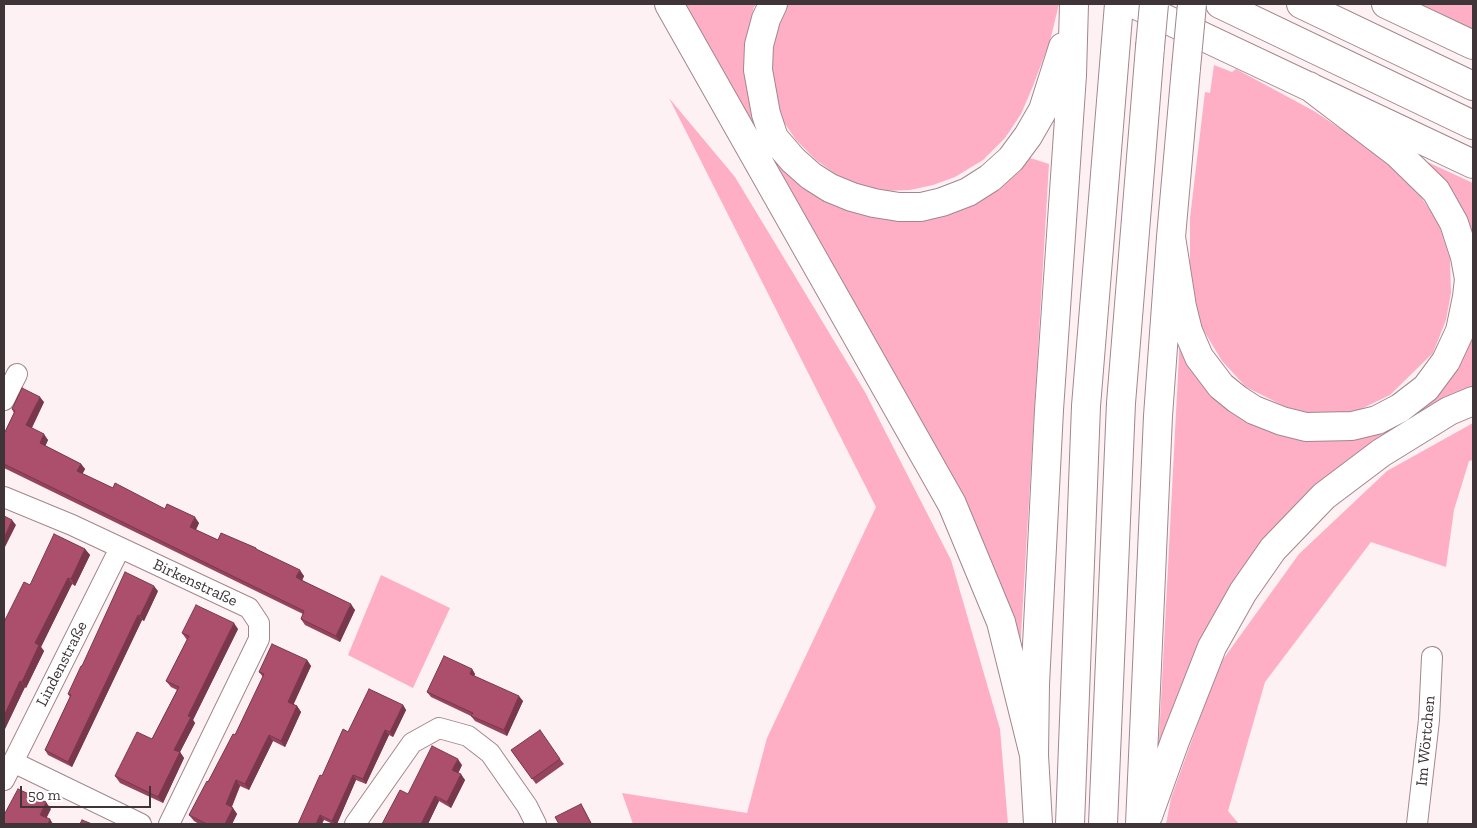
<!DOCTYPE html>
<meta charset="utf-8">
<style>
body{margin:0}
#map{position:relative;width:1477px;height:828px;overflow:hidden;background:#fdf1f4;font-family:"Zilla Slab",serif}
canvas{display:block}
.frame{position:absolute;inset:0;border:5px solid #3f3437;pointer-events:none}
.scale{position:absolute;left:20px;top:786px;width:131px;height:22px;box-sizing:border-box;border:2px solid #3f3437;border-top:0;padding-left:6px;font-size:15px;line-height:18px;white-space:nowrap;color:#3f3437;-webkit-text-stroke:4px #fff;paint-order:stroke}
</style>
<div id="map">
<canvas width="1477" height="828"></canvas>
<div class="frame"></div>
<div class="scale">50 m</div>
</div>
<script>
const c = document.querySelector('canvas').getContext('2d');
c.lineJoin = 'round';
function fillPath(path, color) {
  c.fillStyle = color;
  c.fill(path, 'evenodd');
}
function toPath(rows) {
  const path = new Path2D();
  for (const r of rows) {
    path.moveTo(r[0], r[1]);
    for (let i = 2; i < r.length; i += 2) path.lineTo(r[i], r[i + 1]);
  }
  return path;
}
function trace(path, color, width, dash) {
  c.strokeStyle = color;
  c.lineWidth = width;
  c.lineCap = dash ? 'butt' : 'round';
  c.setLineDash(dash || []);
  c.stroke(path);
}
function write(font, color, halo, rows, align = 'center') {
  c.font = font + ' "Zilla Slab",serif';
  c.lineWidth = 5;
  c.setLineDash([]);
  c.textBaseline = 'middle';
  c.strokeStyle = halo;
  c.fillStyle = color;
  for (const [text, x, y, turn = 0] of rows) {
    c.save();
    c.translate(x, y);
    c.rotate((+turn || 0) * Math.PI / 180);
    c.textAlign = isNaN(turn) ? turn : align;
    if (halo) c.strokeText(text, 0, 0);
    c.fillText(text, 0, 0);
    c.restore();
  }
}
const green = toPath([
 [679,4,756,4,754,7,747,37,745,65,749,97,757,122,772,152,898,219,1024,156,1049,164,1020,652],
 [787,4,1059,4,1050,41,1033,86,1021,114,1005,138,983,160,955,177,933,185,910,190,885,191,859,185,837,175,816,160,796,140,781,118,774,91,771,60,776,32],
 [1421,4,1473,4,1473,29],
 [1214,65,1232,72,1236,69,1314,111,1378,154,1417,191,1438,222,1450,259,1451,293,1446,320,1433,353,1390,395,1357,411,1321,416,1286,407,1246,387,1222,361,1201,326,1190,279,1190,218,1205,92,1210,93],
 [669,98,735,177,865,392,951,560,1000,729,1008,824,633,824,622,793,747,813,767,738,876,507],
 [1423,160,1473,183,1473,246],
 [1473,326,1473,390,1291,517,1158,758,1180,336,1213,390,1375,431],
 [1473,423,1473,460,1469,461,1454,510,1446,567,1371,542,1265,682,1228,811,1239,824,1166,824,1171,798,1219,665,1299,554,1387,471],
 [381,575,450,608,413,688,348,655]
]);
const minor = toPath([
 [4,400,17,374],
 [4,497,72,525,249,608,259,623,259,639,169,824],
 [13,762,141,824],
 [4,780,120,548],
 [355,824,412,743,439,728,468,736,490,753,527,806,536,824],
 [1417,824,1429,720,1432,657]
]);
const highway = toPath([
 [669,4,952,504,1001,622,1034,755],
 [773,4,766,19,759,45,758,70,766,114,774,138,793,160,811,176,830,188,852,197,874,203,899,207,921,207,942,202,968,192,990,178,1011,159,1028,136,1043,110,1063,47],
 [1134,4,1473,164],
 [1220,4,1473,125],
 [1301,4,1473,86],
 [1386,4,1473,45],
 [1171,237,1182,307,1188,331,1199,357,1221,386,1237,399,1254,410,1282,421,1306,427,1352,426,1377,420,1400,408,1426,388,1446,361,1460,331,1467,297,1469,279,1465,257,1454,223,1436,191,1397,153,1309,86],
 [1148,816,1175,741,1212,647,1243,592,1273,549,1324,496,1381,453,1449,411,1473,401],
 [1038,824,1034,755,1035,684,1049,410,1072,75,1074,4],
 [1070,824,1086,406,1119,4],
 [1103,824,1121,403,1150,47],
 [1140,824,1158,416,1171,237,1186,68]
]);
const highwayBridge = toPath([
 [1150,47,1154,4],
 [1186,68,1192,4]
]);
const wall = toPath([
 [44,402,32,428,48,440,45,446,81,464,85,469,82,474,113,488,199,523,196,530,218,540,258,550,304,576,302,580,355,610,340,642,305,625,301,619,303,614,4,468,4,434,14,413,12,409],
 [85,549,90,555,75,586,72,584,41,647,44,651,26,688,25,687,4,731,4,622,30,585],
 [158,591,144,621,142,620,72,767,48,755,45,750,70,697,68,694],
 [238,629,193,720,195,723,180,752,184,758,163,803,120,783,115,776,152,739,177,690,171,687,166,681,187,640,182,633],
 [307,660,311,666,293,704,297,706,301,712,285,747,273,741,249,790,240,786,232,807,237,814,232,824,199,824,194,821,189,815,235,735,263,677,259,672],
 [472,669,475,674,474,676,523,701,507,736,475,721,471,716,431,697,427,692],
 [403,705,406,710,393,737,389,735,366,784,356,780,337,824,333,824,324,820,298,824,322,776],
 [511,750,560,759,564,764,536,784],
 [462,765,458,773,465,780,451,808,439,801,428,824,382,824,408,794]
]);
const shadedWall = toPath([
 [40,397,44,402,30,431,26,425],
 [44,434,48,440,44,449,40,443],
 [81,464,85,469,81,477,77,471],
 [195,517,199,523,194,533,190,527],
 [12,520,16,525,4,549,4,538],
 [85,549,90,555,75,586,71,579],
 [300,570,304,576,301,583,296,577],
 [68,578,72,584,41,647,44,651,26,688,22,682,35,643],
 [154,586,158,591,144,621,140,616],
 [351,604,355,610,340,642,336,636],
 [138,615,142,620,72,767,68,762],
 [234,623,238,629,193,720,195,723,180,752,184,758,163,803,158,797,174,750,188,716],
 [307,660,311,666,292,708,288,702],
 [472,669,475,674,473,679,470,674],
 [20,681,25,687,4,731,4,716],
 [519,696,523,701,507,736,504,730],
 [403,705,406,710,393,737,390,732],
 [297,706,301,712,285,747,281,741],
 [385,730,389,735,366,784,363,779],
 [269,735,273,741,249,790,245,784],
 [458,759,462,765,457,776,452,770],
 [461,774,465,780,451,808,447,802],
 [353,775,356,780,337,824,335,824,332,821],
 [236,780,240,786,230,810,226,804],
 [435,796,439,801,428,824,421,824],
 [46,802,51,809,45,821,40,815],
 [581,804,584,809,592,824,591,824],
 [233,808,237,814,232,824,225,824],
 [320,815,324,820,322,824,316,824],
 [50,819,53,824,48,824]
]);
const building = toPath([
 [22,388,40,397,26,425,44,434,40,443,81,464,77,471,113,488,115,483,165,509,167,504,195,517,190,527,218,540,221,533,256,548,256,549,300,570,296,577,301,580,351,604,336,636,301,619,304,611,4,464,4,434,15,411,12,409,22,388],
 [4,516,12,520,4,538,4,516],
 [54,534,85,549,71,579,68,578,35,643,39,645,22,682,20,681,4,716,4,622,24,582,30,585,54,534],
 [125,572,154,586,140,616,138,615,68,762,45,750,71,695,68,694,81,666,82,666,125,572],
 [196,605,234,623,188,716,191,717,174,750,180,752,158,797,115,776,137,732,152,739,179,687,166,681,189,636,182,633,196,605],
 [272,644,307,660,288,702,297,706,281,741,269,735,245,784,236,780,226,804,233,808,225,824,207,824,189,815,207,781,208,782,233,734,235,735,264,674,259,672,272,644],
 [444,656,472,669,470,674,519,696,504,730,471,716,473,713,427,692,444,656],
 [369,689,403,705,390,732,385,730,363,779,353,775,332,821,320,815,316,824,298,824,320,775,322,776,343,729,348,732,369,689],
 [540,730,560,759,532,779,511,750,540,730],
 [432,746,458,759,452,770,461,774,447,802,435,796,421,824,382,824,400,790,408,794,432,746],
 [18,789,46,802,40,815,50,819,48,824,4,824,4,815,18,789],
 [581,804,591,824,559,824,555,817,581,804],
 [82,820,92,824,80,824,82,820]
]);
const streetNames = [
 ["Birkenstraße",195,583,25],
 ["Lindenstraße",62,664,-63],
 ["Im Wörtchen",1426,741,-85]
];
fillPath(green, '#ffafc5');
trace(minor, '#a1878d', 22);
trace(highway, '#a1878d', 30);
trace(minor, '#fff', 20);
trace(highway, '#fff', 28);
trace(highwayBridge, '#a1878d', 30, []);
trace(highwayBridge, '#fff', 28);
fillPath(wall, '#94445e');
fillPath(shadedWall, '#78374c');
fillPath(building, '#ac4f6d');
trace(building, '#78374c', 1);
write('16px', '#3f3437', '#fff', streetNames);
</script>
